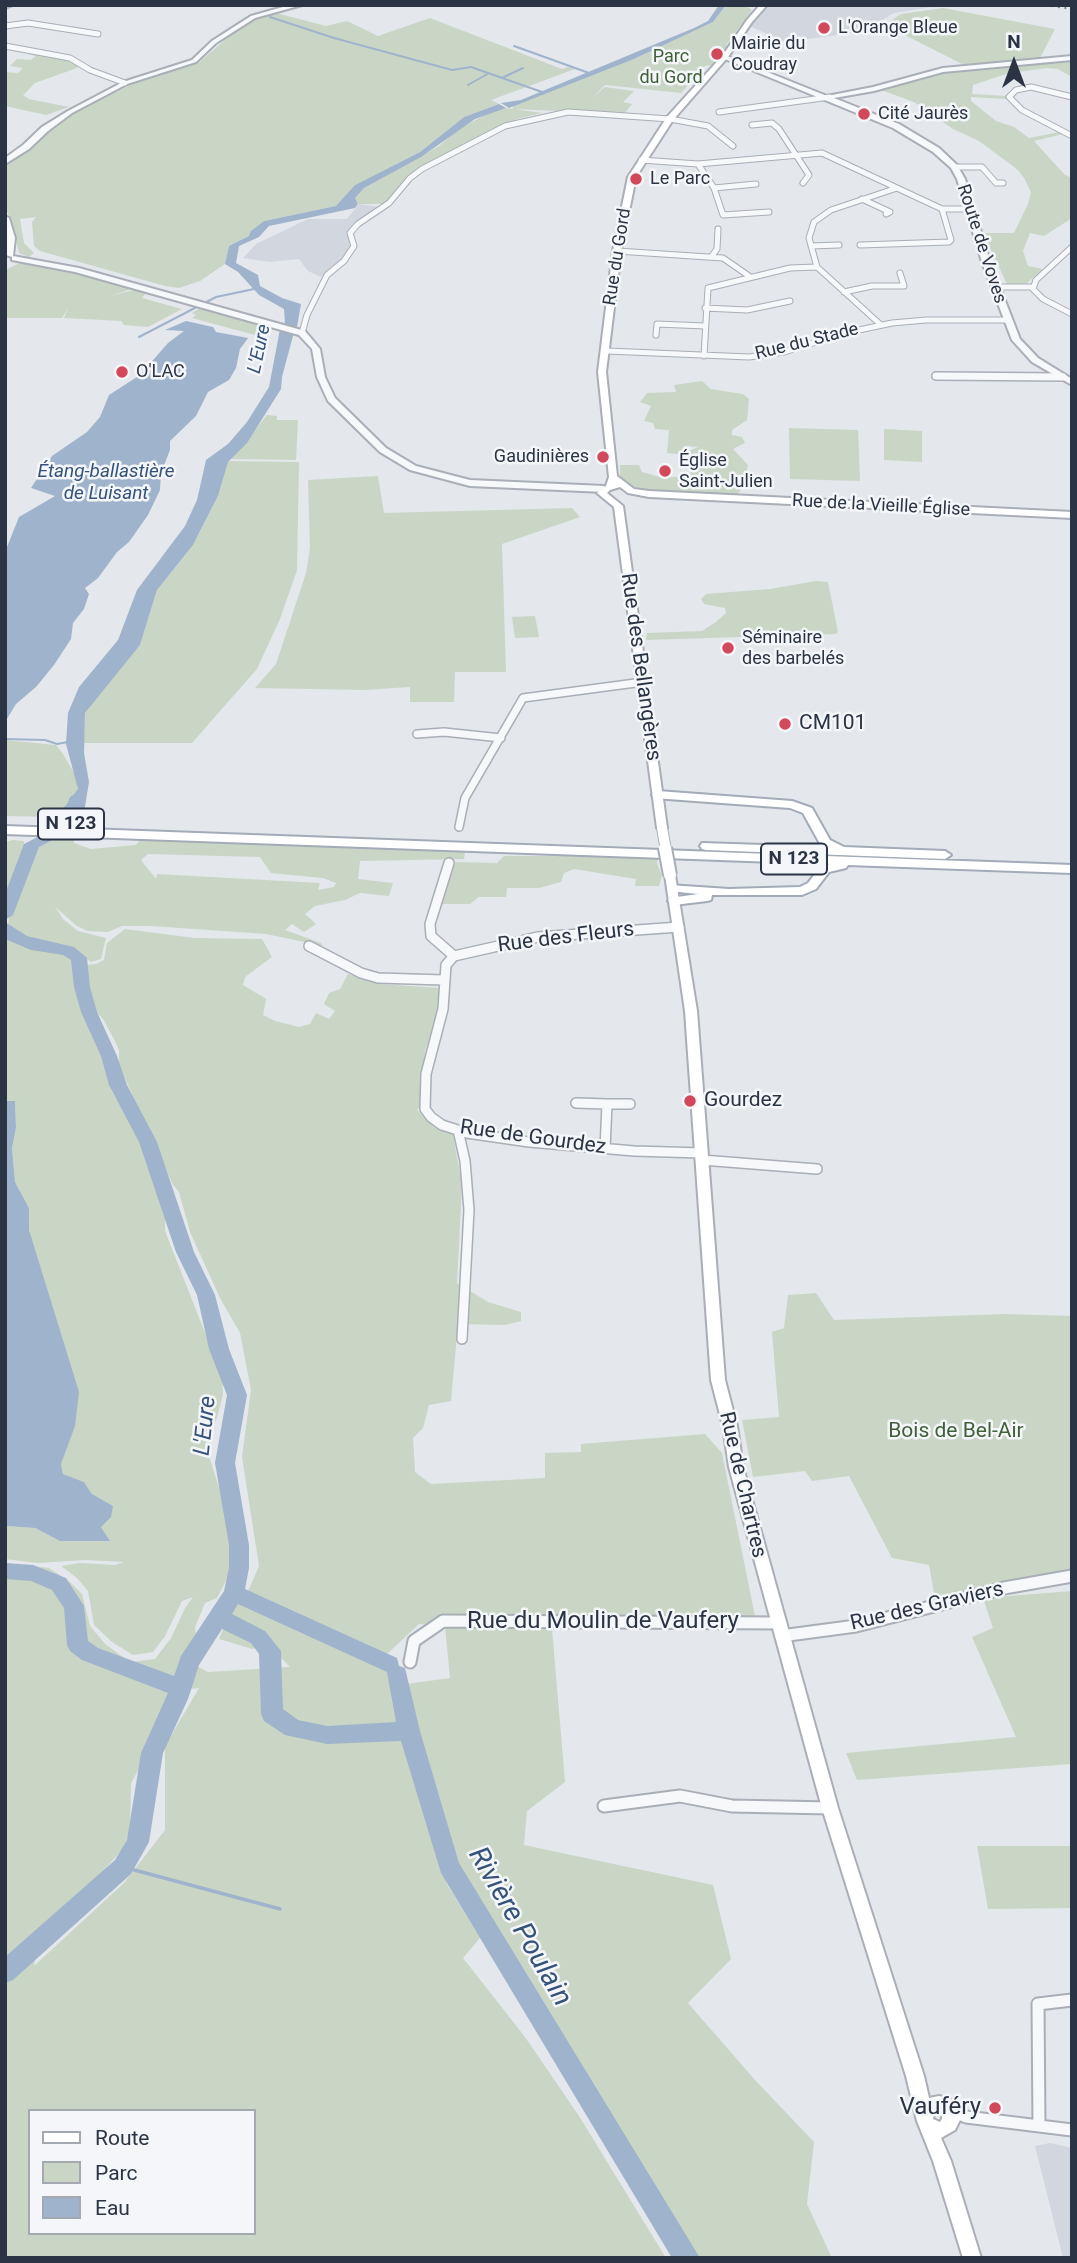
<!DOCTYPE html>
<meta charset="utf-8">
<style>
body{margin:0}
#map{position:relative;width:1077px;height:2263px;overflow:hidden;background:#e4e7ec;font-family:Roboto,sans-serif}
canvas{display:block}
.frame{position:absolute;inset:0;border:7px solid #2b3445;pointer-events:none}
.legend{position:absolute;left:28px;top:2109px;width:228px;height:126px;box-sizing:border-box;background:#f4f6f9;border:2px solid #a4a8b1;margin:0;padding:9px 12px;list-style:none;font-size:21px;color:#2b3445}
.legend li{display:flex;align-items:center;gap:14px;height:35px}
.legend b{width:35px;border:2px solid #a4a8b1}
.north{position:absolute;left:979px;top:28px;width:70px;height:70px;-webkit-text-stroke:5px #f4f6f9;paint-order:stroke;rotate:0deg;font-size:19px;font-weight:700;line-height:28px;text-align:center;color:#2b3445}
.north::after{content:'';display:block;margin:auto;width:24px;height:32px;background:#2b3445;clip-path:polygon(50% 0,100% 100%,50% 72%,0 100%)}
</style>
<div id="map">
<canvas width="1077" height="2263"></canvas>
<div class="frame"></div>
<ul class="legend">
<li><b style="height:9px;background:#fff"></b>Route</li>
<li><b style="height:19px;background:#c9d6c5"></b>Parc</li>
<li><b style="height:19px;background:#9fb4cc"></b>Eau</li>
</ul>
<div class="north">N</div>
</div>
<script>
const c = document.querySelector('canvas').getContext('2d');
c.lineJoin = 'round';
function fillPath(path, color) {
  c.fillStyle = color;
  c.fill(path, 'evenodd');
}
function toPath(rows) {
  const path = new Path2D();
  for (const r of rows) {
    path.moveTo(r[0], r[1]);
    for (let i = 2; i < r.length; i += 2) path.lineTo(r[i], r[i + 1]);
  }
  return path;
}
function trace(path, color, width, dash) {
  c.strokeStyle = color;
  c.lineWidth = width;
  c.lineCap = dash ? 'butt' : 'round';
  c.setLineDash(dash || []);
  c.stroke(path);
}
function write(font, color, halo, rows, align = 'center') {
  c.font = font + ' Roboto,sans-serif';
  c.lineWidth = 5;
  c.setLineDash([]);
  c.textBaseline = 'middle';
  c.strokeStyle = halo;
  c.fillStyle = color;
  for (const [text, x, y, turn = 0] of rows) {
    c.save();
    c.translate(x, y);
    c.rotate((+turn || 0) * Math.PI / 180);
    c.textAlign = isNaN(turn) ? turn : align;
    if (halo) c.strokeText(text, 0, 0);
    c.fillText(text, 0, 0);
    c.restore();
  }
}
const built = toPath([
 [768,5,943,5,894,13,861,32,785,42,750,26],
 [359,204,381,207,348,233,353,246,344,258,321,277,308,271,299,259,269,262,243,258,256,244,308,219,347,219],
 [1050,2143,1072,2148,1072,2258,1063,2258,1035,2146]
]);
const green = toPath([
 [726,5,744,5,752,10,726,45,730,47,713,65,705,66,681,93,605,85,592,98,605,87,634,91,623,102,632,104,624,114,513,109,513,106,563,85,634,59,713,22],
 [943,8,1055,29,1040,58,964,65,885,25,901,14],
 [276,13,326,26,347,21,378,36,430,18,562,69,568,67,575,69,491,100,499,104,464,117,420,152,355,185,337,206,264,221,249,236,229,246,225,264,200,281,179,288,165,286,40,251,34,246,32,222,36,217,20,219,24,243,34,253,29,257,19,253,11,218,5,209,5,164,28,151,47,132,73,113,130,85,198,63,238,29,257,18],
 [34,52,62,57,79,65,77,68,35,83,23,95,29,99,69,107,46,115,5,106,5,72,18,73,23,68,10,66,17,59,31,60,36,56,28,54],
 [1072,60,1072,77,1058,69,1047,68,1009,73,973,85,972,94,1006,96,1006,99,971,97,971,101,996,121,1014,127,1029,138,1059,132,1063,134,1034,141,1065,175,1072,178,1072,218,1044,236,1030,233,1023,251,1028,266,1043,269,1026,284,1007,284,983,233,1014,233,1028,204,1031,192,1024,178,1018,170,979,141,953,129,914,102,881,90,956,69],
 [506,108,542,113,517,119,433,160,407,178,385,204,358,204,355,198,364,188,439,146,458,129,495,110],
 [20,263,59,269,132,289,110,296,134,290,146,293,142,298,182,309,148,327,124,325,121,321,64,318,68,308,62,318,5,318,5,270],
 [200,308,264,325,262,331,265,333,255,335,192,318,196,315,192,313],
 [702,381,711,389,743,394,749,399,747,420,732,430,732,435,742,437,745,443,733,449,748,465,743,487,737,495,641,490,620,481,620,465,639,465,642,472,660,477,687,477,692,471,690,466,678,462,678,456,698,447,686,446,678,454,667,453,669,430,655,429,653,423,644,421,651,406,640,402,647,393,676,392,674,385],
 [267,415,277,416,277,420,298,420,296,460,231,459],
 [789,428,858,430,860,481,790,479],
 [884,429,922,431,922,462,884,460],
 [228,461,299,462,297,570,280,619,257,669,192,743,84,743,85,713,106,683,140,645,157,590,193,545,202,528,218,496],
 [378,476,384,513,572,508,580,517,502,544,506,672,455,672,454,702,410,702,410,687,365,690,255,688,276,664,306,573,310,548,308,480],
 [816,581,828,582,838,632,836,634,646,640,647,633,702,631,716,622,726,613,725,608,704,604,701,599,706,594,770,589],
 [535,616,539,637,515,638,512,617],
 [5,740,56,745,63,754,77,778,78,790,57,817,5,816],
 [48,839,74,839,74,843,91,849,136,845,140,840,465,852,464,859,360,861,358,879,393,883,389,896,360,893,345,900,315,906,305,914,316,924,304,932,292,924,285,930,321,943,323,946,266,934,151,926,122,926,108,932,88,931,77,926,55,907,64,920,78,931,106,938,101,959,91,962,65,945,30,942,8,926,9,916,17,904,16,894,23,873,35,845],
 [148,854,260,857,271,873,323,878,336,883,334,887,318,890,320,883,157,874,156,879,141,860],
 [13,840,24,841,24,852,18,861,11,890,5,898,5,842],
 [504,856,658,856,657,863,662,876,659,886,635,886,636,879,574,869,564,873,561,882,539,888,507,888,506,897,479,897,470,904,442,904,455,862,497,863],
 [125,929,194,938,262,939,272,957,245,977,243,985,266,999,263,1015,275,1021,299,1027,310,1024,316,1013,329,1019,335,1011,324,1004,329,993,340,989,348,974,380,984,440,988,435,1022,425,1051,421,1105,417,1110,435,1127,453,1135,462,1184,457,1283,488,1302,521,1312,521,1321,505,1325,458,1324,451,1401,429,1405,423,1428,413,1438,415,1472,431,1484,545,1478,545,1453,581,1452,581,1444,705,1434,722,1453,755,1616,551,1617,565,1782,527,1811,524,1845,713,1885,731,1959,688,2003,755,2080,814,2142,807,2204,832,2258,686,2258,459,1864,406,1684,450,1678,445,1626,419,1624,387,1654,400,1720,447,1884,480,1938,463,1958,525,2037,579,2116,666,2258,5,2258,5,1575,40,1578,52,1585,67,1606,72,1639,87,1656,177,1690,156,1739,131,1783,130,1830,124,1848,75,1901,56,1913,32,1937,37,1948,34,1966,124,1883,165,1830,165,1746,199,1688,190,1689,92,1653,80,1645,77,1606,61,1583,35,1571,5,1569,5,1563,49,1568,70,1582,82,1594,90,1626,105,1644,130,1662,155,1659,171,1638,185,1608,193,1597,182,1601,165,1636,153,1652,133,1655,112,1642,94,1625,88,1591,77,1578,61,1566,80,1563,115,1565,124,1562,85,1560,38,1563,5,1559,5,1526,35,1528,60,1541,109,1540,101,1527,92,1494,84,1482,63,1474,61,1464,66,1448,29,1230,29,1208,15,1182,12,1148,16,1128,15,1102,5,1100,5,936,30,948,65,953,74,958,81,999,98,1034,111,1089,151,1163,165,1210,165,1231,222,1376,223,1394,217,1418,205,1444,224,1504,233,1549,228,1577,217,1598,205,1603,195,1627,197,1642,189,1662,208,1672,290,1667,268,1644,252,1649,219,1639,228,1618,250,1587,259,1566,242,1457,251,1390,240,1333,220,1298,190,1232,179,1192,173,1185,119,1065,119,1050,114,1039,103,1019,90,1005,83,965,96,964,104,960,107,943],
 [30,2111,254,2111,254,2233,30,2233],
 [816,1293,834,1320,1005,1314,1072,1316,1072,1573,935,1598,929,1565,892,1558,849,1476,812,1481,805,1471,753,1477,742,1420,779,1417,772,1332,784,1328,788,1295],
 [1072,1591,1072,1764,857,1780,846,1753,1016,1737,972,1637,993,1628,983,1598],
 [977,1846,1072,1846,1072,1908,988,1909]
]);
const water = toPath([
 [719,5,726,5,713,22,634,59,509,108,501,103,521,100,694,28,708,21],
 [499,104,506,108,475,119,421,157,364,188,355,198,358,204,355,208,269,226,259,237,239,246,236,263,258,275,260,286,282,298,301,304,297,327,285,324,284,309,259,295,238,272,225,264,229,246,249,236,251,231,264,221,336,206,355,185,420,152,464,117],
 [186,321,213,327,216,332,248,338,240,349,236,368,229,380,208,392,196,416,170,441,170,450,161,473,160,490,148,515,129,542,117,552,98,578,85,588,89,594,84,609,73,623,71,639,54,665,36,687,16,704,5,722,5,552,19,517,55,496,31,488,52,456,87,432,100,417,109,395,140,375,168,343,184,331,165,330],
 [280,329,294,332,282,377,281,389,247,443,228,462,218,496,193,545,157,590,140,645,85,713,84,753,89,782,83,819,57,817,78,789,66,744,68,713,79,687,118,640,137,590,185,526,197,500,206,460,228,444,247,422,269,387],
 [5,1101,15,1101,16,1128,12,1148,15,1182,29,1208,29,1230,79,1392,75,1426,61,1464,63,1474,84,1482,92,1494,113,1506,111,1517,101,1527,110,1541,60,1541,35,1528,5,1526]
]);
const streamFar1 = toPath([
 [270,17,334,38,452,70,471,67,542,92],
 [514,46,589,73],
 [504,77,523,68],
 [468,85,489,73],
 [139,337,216,297,254,289],
 [5,739,45,740,57,744,68,742]
]);
const stream = toPath([
 [123,1867,280,1909]
]);
const river = toPath([
 [78,792,86,797,74,829,39,847,13,915,5,920,5,894,24,844,59,826,70,797,78,792],
 [5,922,27,936,74,947,87,958,90,987,97,1012,117,1056,127,1085,157,1142,194,1252,215,1295,229,1349,247,1395,235,1463,249,1545,249,1568,245,1589,397,1658,399,1666,405,1668,420,1731,459,1863,700,2258,672,2258,441,1873,401,1741,327,1744,285,1735,264,1721,261,1714,259,1654,251,1643,222,1629,199,1665,188,1699,163,1753,149,1842,131,1874,13,1980,5,1983,5,1957,115,1860,127,1840,141,1753,168,1693,82,1660,70,1651,67,1645,64,1608,52,1590,31,1581,5,1579,5,1563,33,1565,66,1578,84,1606,88,1641,98,1648,174,1676,181,1656,224,1591,229,1568,229,1545,215,1463,227,1395,209,1349,197,1295,176,1252,139,1142,109,1085,101,1056,81,1012,74,987,71,960,63,955,31,950,5,939,5,922],
 [238,1604,387,1672,396,1722,327,1726,298,1720,283,1709,281,1651,265,1631,232,1614,238,1604]
]);
const minorFar3 = toPath([
 [5,26,28,23,98,34],
 [5,46,70,58,90,70,125,83],
 [1072,97,1031,87,1016,90,1009,97,1022,110,1072,136],
 [719,112,830,97],
 [752,125,772,123,779,129,809,175,803,183],
 [641,160,698,164,822,153,942,209],
 [698,164,714,188,723,215,769,212],
 [954,167,982,167,996,183,1003,183],
 [714,188,756,184],
 [862,199,890,212,886,214],
 [860,245,949,242,951,240,942,209,970,209],
 [811,246,839,245],
 [1072,247,1036,280,1033,289,1043,299,1072,314],
 [617,251,723,258,749,276],
 [711,257,717,249,718,229],
 [995,287,1033,287],
 [844,292,872,286,904,286,900,273],
 [705,308,747,310,790,301],
 [881,325,817,267,809,238,814,222,831,210,897,188],
 [302,333,307,315,327,275,344,261,354,246,350,233,358,224,389,203,410,178,422,169,505,126,568,112,670,119,708,126,733,146],
 [656,335,657,324,705,326],
 [607,351,749,357,784,352,845,333,892,323,926,320,1006,320],
 [704,356,708,288,790,268,817,267]
]);
const minorFar2 = toPath([
 [936,376,1063,377],
 [417,734,444,732,501,738],
 [459,827,465,798,523,698,643,682]
]);
const minorFar1 = toPath([
 [449,863,430,924,431,936,454,956,446,965,443,1009,426,1074,425,1109,431,1117,442,1125,467,1133,529,1142,634,1151,702,1153],
 [309,946,361,973,378,978,444,980],
 [454,956,538,937,679,927],
 [576,1103,607,1104],
 [458,1130,465,1161,469,1210,462,1339],
 [605,1149,607,1104,630,1104],
 [702,1160,817,1169]
]);
const minor = toPath([
 [781,1636,856,1626,1004,1588,1072,1576],
 [410,1662,414,1641,443,1621,778,1623],
 [604,1806,680,1796,732,1806,830,1808],
 [950,2110,966,2117,1072,2130],
 [1039,2125,1038,2004,1072,2000]
]);
const tertiary = toPath([
 [5,5,13,5,5,8,5,5],
 [290,5,302,5,255,18,216,43,196,62,127,84,72,113,48,131,29,149,5,164,5,158,23,145,42,127,68,111,123,82,192,60,212,41,251,16,290,5],
 [722,54,827,96,873,87,943,68,1072,56,1072,60,943,72,874,91,834,98,899,124,939,148,957,165,965,179,990,262,1020,339,1038,358,1072,379,1072,385,1032,362,1012,340,982,262,957,179,951,168,933,152,893,128,720,57,719,56,722,54],
 [5,216,9,218,15,238,13,256,79,268,305,331,320,349,325,377,335,398,386,448,416,466,470,480,604,486,608,489,604,492,470,486,410,470,380,452,328,401,317,377,312,349,299,335,75,272,12,260,12,257,6,255,5,216]
]);
const secondary = toPath([
 [760,5,767,5,752,22,728,57,673,120,636,177,621,251,606,372,617,476,634,489,649,491,1072,512,1072,518,649,497,628,493,620,487,610,490,607,493,623,506,667,828,662,831,657,828,614,507,597,493,606,486,609,477,598,372,613,251,628,177,667,117,723,55,747,20,760,5],
 [670,872,675,875,697,1011,725,1380,737,1426,743,1467,838,1808,924,2076,929,2098,939,2096,950,2099,955,2104,959,2113,960,2120,955,2130,941,2138,951,2161,981,2258,963,2258,933,2161,917,2121,906,2076,822,1808,729,1467,723,1426,711,1380,685,1011,665,875,670,872],
 [936,2112,942,2115,942,2119,940,2122,933,2119,934,2115,936,2112]
]);
const primary = toPath([
 [658,791,792,801,812,808,830,840,844,847,945,851,951,855,945,859,706,850,702,849,700,846,702,843,825,847,819,842,803,813,790,808,654,798,652,795,658,791],
 [5,826,1072,865,1072,873,848,865,846,868,829,872,816,889,802,895,712,895,711,900,707,901,674,905,668,901,670,898,698,894,669,891,667,888,669,885,729,889,800,887,808,883,821,866,830,864,5,834,5,826]
]);
const rail = toPath([
 [1045,5,1072,9]
]);
const secondaryBridgeFar1 = toPath([
 [662,828,666,850]
]);
const secondaryBridge = toPath([
 [665,848,670,875]
]);
const markers = [
 [824,28,7,"#d1495b"],
 [717,54,7,"#d1495b"],
 [864,114,7,"#d1495b"],
 [636,179,7,"#d1495b"],
 [122,372,7,"#d1495b"],
 [603,457,7,"#d1495b"],
 [665,471,7,"#d1495b"],
 [728,648,7,"#d1495b"],
 [785,724,7,"#d1495b"],
 [690,1101,7,"#d1495b"],
 [995,2108,7,"#d1495b"]
];
const farPoinames = [
 ["L'Orange Bleue",838,28],
 ["Mairie du",731,44],
 ["Coudray",731,65],
 ["Cité Jaurès",878,114],
 ["Le Parc",650,179],
 ["O'LAC",136,372],
 ["Gaudinières",589,457,"right"],
 ["Église",679,461],
 ["Saint-Julien",679,482],
 ["Séminaire",742,638],
 ["des barbelés",742,659]
];
const farParknames = [
 ["Parc",671,57],
 ["du Gord",671,78]
];
const farStreetnames = [
 ["Route de Voves",981,244,72],
 ["Rue du Gord",618,257,-81],
 ["Rue du Stade",807,342,-14],
 ["Rue de la Vieille Église",881,506,3]
];
const farWaternames = [
 ["L'Eure",260,349,-78],
 ["Étang-ballastière",106,472],
 ["de Luisant",106,494]
];
const shields = [
 [71,824,66],
 [794,859,66]
];
const shieldNames = [
 ["N 123",71,824],
 ["N 123",794,859]
];
const streetNames = [
 ["Rue des Bellangères",640,667,82],
 ["Rue des Fleurs",566,938,-7],
 ["Rue de Gourdez",533,1138,8],
 ["Rue de Chartres",742,1485,77],
 ["Rue des Graviers",927,1607,-13]
];
const poiNames = [
 ["CM101",799,724],
 ["Gourdez",704,1101]
];
const parkNames = [
 ["Bois de Bel-Air",956,1432]
];
const waterNames = [
 ["L'Eure",206,1426,-84]
];
const nearStreetnames = [
 ["Rue du Moulin de Vaufery",603,1622]
];
const nearPoinames = [
 ["Vauféry",981,2108]
];
const nearWaternames = [
 ["Rivière Poulain",519,1927,60]
];
fillPath(built, '#d2d6de');
fillPath(green, '#c9d6c5');
fillPath(water, '#9fb4cc');
trace(streamFar1, '#9fb4cc', 2);
trace(stream, '#9fb4cc', 3.5);
fillPath(river, '#9fb4cc');
trace(minorFar3, '#a9aeb7', 7);
trace(minorFar2, '#a9aeb7', 10);
trace(minorFar1, '#a9aeb7', 12);
trace(minor, '#a9aeb7', 15);
trace(tertiary, '#a9aeb7', 4);
trace(secondary, '#a9aeb7', 4);
trace(primary, '#a3abb8', 4);
trace(minorFar3, '#f7f8fa', 5);
trace(minorFar2, '#f7f8fa', 7);
trace(minorFar1, '#f7f8fa', 9);
trace(minor, '#f7f8fa', 11);
fillPath(tertiary, '#f7f8fa');
fillPath(secondary, '#fff');
fillPath(primary, '#fff');
trace(rail, '#7d8696', 2, [2, 4.5]);
trace(secondaryBridgeFar1, '#a9aeb7', 12, []);
trace(secondaryBridge, '#a9aeb7', 16, []);
trace(secondaryBridgeFar1, '#fff', 10);
trace(secondaryBridge, '#fff', 12);
for (const [x, y, r, color] of markers) {
  const dot = new Path2D();
  dot.arc(x, y, r, 0, 2 * Math.PI);
  c.fillStyle = color;
  c.fill(dot);
  trace(dot, '#f4f6f9', 2.5);
}
write('18px', '#2b3445', '#f4f6f9', farPoinames, 'left');
write('18px', '#3f6138', '#f4f6f9', farParknames);
write('18px', '#2b3445', '#f4f6f9', farStreetnames);
write('italic 19px', '#34527a', '#f4f6f9', farWaternames);
for (const [x, y, w] of shields) {
  const box = new Path2D();
  box.roundRect(x - w / 2, y - 15.5, w, 31, 5);
  c.fillStyle = '#f4f6f9';
  c.fill(box);
  trace(box, '#2b3445', 2);
}
write('bold 19px', '#2b3445', null, shieldNames);
write('21px', '#2b3445', '#f4f6f9', streetNames);
write('21px', '#2b3445', '#f4f6f9', poiNames, 'left');
write('21px', '#3f6138', '#f4f6f9', parkNames);
write('italic 23px', '#34527a', '#f4f6f9', waterNames);
write('24px', '#2b3445', '#f4f6f9', nearStreetnames);
write('24px', '#2b3445', '#f4f6f9', nearPoinames, 'right');
write('italic 28px', '#34527a', '#f4f6f9', nearWaternames);
</script>
